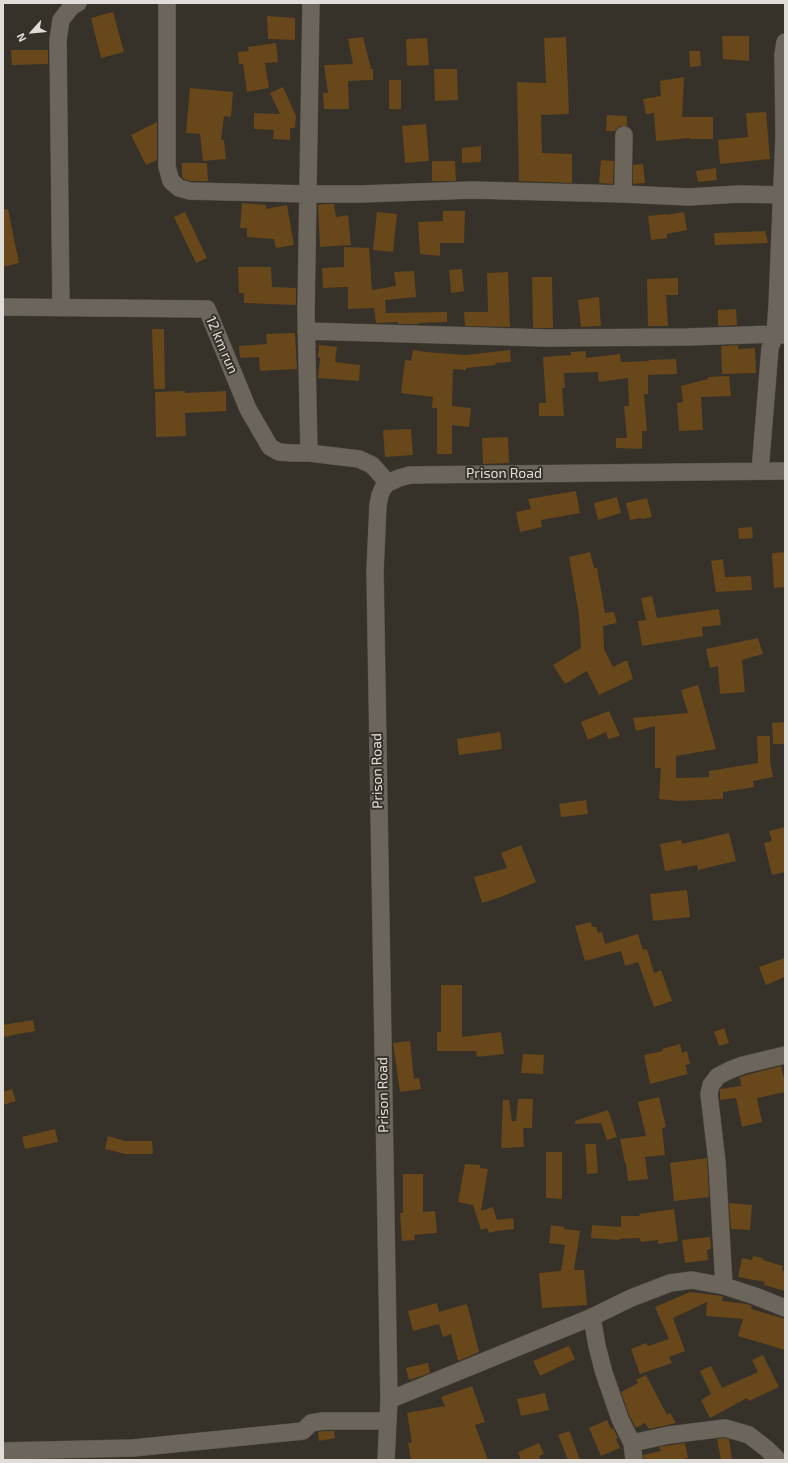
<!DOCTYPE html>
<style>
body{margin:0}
#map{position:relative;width:788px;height:1463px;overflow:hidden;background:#363129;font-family:"Exo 2",sans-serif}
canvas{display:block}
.frame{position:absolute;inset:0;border:4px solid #e0dcd7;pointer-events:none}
.north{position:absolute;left:12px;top:12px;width:40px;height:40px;-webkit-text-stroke:3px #363129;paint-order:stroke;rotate:243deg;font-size:11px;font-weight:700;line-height:16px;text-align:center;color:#e0dcd7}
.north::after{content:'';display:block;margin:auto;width:14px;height:18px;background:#e0dcd7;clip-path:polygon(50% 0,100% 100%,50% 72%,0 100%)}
</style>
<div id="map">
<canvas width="788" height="1463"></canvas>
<div class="frame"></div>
<div class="north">N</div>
</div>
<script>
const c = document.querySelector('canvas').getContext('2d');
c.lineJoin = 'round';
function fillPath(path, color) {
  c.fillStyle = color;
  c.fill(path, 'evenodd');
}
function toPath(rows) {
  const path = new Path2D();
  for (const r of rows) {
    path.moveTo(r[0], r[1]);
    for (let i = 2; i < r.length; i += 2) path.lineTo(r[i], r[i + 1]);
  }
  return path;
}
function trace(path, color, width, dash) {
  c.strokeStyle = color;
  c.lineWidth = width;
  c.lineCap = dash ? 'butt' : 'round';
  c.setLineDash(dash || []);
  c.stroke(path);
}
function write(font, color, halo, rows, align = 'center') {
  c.font = font + ' "Exo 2",sans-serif';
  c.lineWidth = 4;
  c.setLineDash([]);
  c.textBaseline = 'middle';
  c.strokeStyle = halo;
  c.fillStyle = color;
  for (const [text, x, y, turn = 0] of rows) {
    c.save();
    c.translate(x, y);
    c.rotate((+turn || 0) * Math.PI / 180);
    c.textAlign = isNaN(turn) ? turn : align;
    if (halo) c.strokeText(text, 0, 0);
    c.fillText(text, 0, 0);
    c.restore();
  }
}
const building = toPath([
 [113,12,124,52,101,58,91,18],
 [267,16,295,18,295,40,268,39],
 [722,36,749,36,749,61,723,59],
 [363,37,371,69,373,69,373,80,348,81,349,109,324,109,323,93,328,93,324,65,353,64,348,39],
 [566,37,569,114,541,115,542,153,572,154,572,183,519,181,517,82,546,83,544,38],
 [427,38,429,65,407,66,406,39],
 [276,43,278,62,265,63,269,88,247,92,243,64,239,64,238,52,249,51,248,47],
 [11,50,48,50,48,64,12,65],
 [689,51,700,51,701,66,690,67],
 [434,69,457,69,458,100,435,101],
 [684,77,682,117,713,117,713,139,690,139,690,138,656,141,654,113,646,114,643,99,661,96,660,81],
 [389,80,401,80,401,109,389,109],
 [283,87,296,116,295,128,290,128,290,140,273,139,274,130,254,129,254,113,280,114,270,93],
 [190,88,233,92,231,117,224,116,221,140,224,140,226,159,203,161,200,134,186,133],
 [766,112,770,159,720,164,718,140,748,137,746,113],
 [607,115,627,116,627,126,620,126,615,131,606,131],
 [157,122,157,160,146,165,131,135],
 [426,124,429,161,405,163,402,126],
 [481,146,481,162,462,163,462,148],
 [601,160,614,161,613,184,599,183],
 [432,161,455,161,456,181,432,181],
 [182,163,207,163,208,181,191,181,184,179,182,177],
 [643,164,645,183,633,184,633,165],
 [716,168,717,180,698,182,696,171],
 [242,203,266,205,266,209,287,205,294,245,276,248,274,239,247,237,247,228,240,228],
 [325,204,334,204,336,217,348,215,351,245,320,247,318,205],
 [8,209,19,263,3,267,3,210],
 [443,211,465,211,464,243,440,243,440,256,420,254,418,222,443,221],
 [185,212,207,258,196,263,174,217],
 [377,212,397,214,393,252,373,250],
 [684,212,687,230,667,234,667,238,651,240,648,216,667,214,667,215],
 [765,231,768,243,715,245,714,233],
 [344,247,369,248,372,290,396,286,394,272,414,271,416,297,385,300,386,313,447,312,447,322,418,323,418,324,398,324,398,322,376,323,374,308,348,309,348,287,323,288,322,268,344,267],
 [238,267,271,267,272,287,296,288,296,305,244,303,244,293,239,293],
 [462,269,464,291,451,293,449,270],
 [508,272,510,327,465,326,464,312,488,312,487,273],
 [532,277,552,277,553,328,533,328],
 [678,278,678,295,666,295,668,326,648,326,647,279],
 [599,297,601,326,581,327,578,300],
 [736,309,737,325,718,326,718,310],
 [152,329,164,329,165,389,154,389],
 [295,333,297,369,260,371,259,357,240,358,239,346,267,344,266,334],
 [319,345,337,347,335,362,360,365,359,381,318,378,320,358,318,357],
 [738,345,738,349,755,348,756,373,722,374,721,346],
 [413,350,426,352,466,355,510,350,511,362,495,363,496,365,466,368,466,370,453,369,452,406,471,408,469,427,452,425,452,454,437,454,437,408,432,408,433,397,401,393,405,360,411,361],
 [586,351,586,358,620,354,621,362,649,361,649,360,676,359,677,374,648,375,648,394,644,394,647,431,642,431,642,449,616,448,616,438,627,438,624,406,629,406,628,378,599,382,598,372,564,373,565,388,562,388,564,416,539,416,539,403,546,403,543,357,571,355,571,352],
 [729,376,731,396,701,397,703,430,679,431,677,403,683,402,681,386,708,379,708,377],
 [185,391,185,393,226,391,226,411,185,413,186,436,156,437,155,392],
 [411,429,413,455,385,457,383,430],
 [508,437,509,463,483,464,482,438],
 [576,491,580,513,541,520,542,527,520,532,516,512,531,509,528,499],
 [617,497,621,513,598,520,594,503],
 [647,498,652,517,641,519,641,518,630,520,626,503],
 [752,527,753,538,739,539,738,528],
 [590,552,594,568,597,568,605,613,614,612,617,623,603,626,604,649,613,667,627,660,633,679,599,695,587,671,565,684,553,665,581,648,579,615,569,557],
 [785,552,785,587,774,588,772,553],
 [723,559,725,577,751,576,752,590,716,592,711,561],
 [652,596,657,618,719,609,721,625,702,627,703,636,642,646,638,621,646,620,641,598],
 [758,638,763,654,742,660,745,692,720,694,718,666,710,668,706,649],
 [698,685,716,749,676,756,676,778,709,777,709,771,758,763,757,736,770,736,770,762,773,777,753,781,754,787,723,792,723,799,678,801,659,799,661,768,655,768,655,726,636,731,633,718,654,716,655,719,655,716,688,713,681,690],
 [609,711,620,736,608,739,606,732,588,740,581,722],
 [785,722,785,744,773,744,772,723],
 [500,732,502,749,459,755,457,739],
 [586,800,588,814,561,817,559,804],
 [785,827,785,872,772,875,764,843,772,841,769,831],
 [729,833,736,861,698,870,697,865,665,871,660,844,681,840,682,844],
 [521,845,536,882,501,897,482,903,474,877,507,868,501,853],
 [687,890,690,917,653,921,650,894],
 [591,922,592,927,596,927,598,933,602,932,605,944,638,934,643,950,647,949,654,973,661,970,672,1001,654,1007,638,962,625,966,621,951,585,961,575,926],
 [785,958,785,977,766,985,759,967],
 [441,985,462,985,462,1037,501,1032,504,1054,477,1057,476,1051,437,1051,437,1032,441,1032],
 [33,1020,35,1031,3,1037,3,1025],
 [724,1028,729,1043,719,1046,714,1032],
 [410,1041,414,1079,419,1078,421,1089,400,1092,393,1043],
 [680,1044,682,1053,687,1051,690,1064,685,1065,688,1074,650,1084,644,1055,663,1051,662,1049],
 [523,1054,544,1055,543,1074,521,1073],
 [781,1066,785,1082,785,1092,757,1098,762,1122,742,1127,736,1098,720,1100,720,1089,741,1086,740,1077,746,1075],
 [12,1089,16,1101,3,1105,3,1092],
 [659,1097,666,1127,662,1128,665,1155,645,1157,648,1179,628,1181,626,1163,625,1163,620,1139,646,1136,638,1102],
 [518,1099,533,1099,532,1128,523,1128,524,1147,501,1148,503,1100,509,1100,512,1121,516,1121],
 [608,1110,617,1137,607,1140,601,1123,575,1124,575,1121],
 [55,1129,58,1142,25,1149,22,1137],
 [108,1136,125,1141,152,1141,153,1154,125,1154,105,1149],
 [585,1144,596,1144,598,1173,587,1174],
 [546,1152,562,1152,562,1199,546,1198],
 [707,1158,709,1197,674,1201,670,1163],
 [465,1164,480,1165,480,1168,488,1169,481,1211,493,1207,497,1220,513,1218,514,1229,496,1231,489,1233,487,1228,481,1230,473,1205,458,1202],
 [403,1174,423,1174,423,1212,435,1211,437,1233,414,1235,415,1240,402,1241,400,1213,403,1213],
 [729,1203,752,1205,750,1230,731,1229],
 [674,1209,678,1241,658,1244,658,1240,641,1242,640,1238,619,1239,619,1240,591,1238,592,1225,621,1227,621,1216,640,1216,639,1214],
 [551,1225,564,1227,564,1229,580,1231,574,1270,584,1270,587,1305,542,1308,539,1273,561,1271,565,1245,549,1243],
 [710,1237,711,1249,707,1250,708,1260,685,1263,682,1240],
 [753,1256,763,1258,763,1260,783,1266,782,1270,785,1271,785,1291,764,1285,765,1282,738,1277,742,1258,752,1260],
 [690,1292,722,1296,723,1296,722,1301,747,1304,752,1306,751,1309,785,1319,785,1350,738,1336,743,1319,706,1316,707,1302,673,1318,685,1351,669,1357,672,1363,640,1374,631,1349,646,1343,648,1346,669,1339,655,1307],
 [437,1303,439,1312,467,1304,479,1352,458,1361,451,1334,443,1337,439,1324,413,1331,408,1311],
 [569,1346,575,1359,540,1376,533,1361],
 [763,1355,779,1387,749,1401,747,1398,710,1418,701,1400,711,1394,700,1371,711,1366,722,1388,758,1372,752,1360],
 [428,1363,430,1373,409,1380,406,1368],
 [646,1375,667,1415,670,1413,676,1423,649,1429,645,1423,636,1428,629,1415,621,1392,638,1383,636,1380],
 [472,1386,485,1422,475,1425,488,1460,411,1460,408,1443,412,1442,407,1413,445,1406,441,1397],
 [545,1393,549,1410,521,1416,517,1399],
 [607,1420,611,1429,613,1428,618,1438,616,1439,620,1448,601,1456,589,1428],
 [324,1431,334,1431,335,1438,319,1441,318,1432],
 [569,1431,571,1435,580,1460,568,1460,558,1435],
 [724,1438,729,1439,732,1460,721,1460,717,1439],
 [539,1443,544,1454,539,1456,541,1460,521,1460,518,1452],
 [685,1443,688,1458,676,1460,644,1460,643,1455,661,1451,659,1447]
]);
const minor = toPath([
 [167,3,167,167,171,181,179,188,190,191,308,194,361,194,472,190,623,194,689,197,739,194,785,195],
 [623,194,624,135],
 [3,307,207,309,248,409,270,447,279,452,292,453,309,453,359,459,372,465,388,483],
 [61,308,58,40,61,20,72,6,78,3],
 [306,331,546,338,687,337,775,334,785,335],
 [309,453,306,312,311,3],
 [760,471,770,348,775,334,777,306,784,137,783,55,785,42],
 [724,1286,717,1162,709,1094,711,1085,718,1076,730,1070,743,1065,785,1055],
 [592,1317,597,1346,604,1373,620,1419,632,1443,634,1460],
 [389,1400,592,1317,631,1298,670,1283,692,1280,724,1286,755,1296,785,1308],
 [632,1443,669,1435,725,1428,749,1435,767,1449,778,1460],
 [3,1451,133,1448,303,1431,311,1423,323,1421,388,1421],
 [386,1460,389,1400,375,571,378,505,380,495,383,488,388,483,399,478,410,475,785,471]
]);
const streetNames = [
 ["12 km run",222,345,67],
 ["Prison Road",504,473],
 ["Prison Road",377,771,-91],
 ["Prison Road",383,1095,-91]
];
fillPath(building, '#68471a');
trace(minor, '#545049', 18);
trace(minor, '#6b655c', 17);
write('14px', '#e0dcd7', '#363129', streetNames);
</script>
